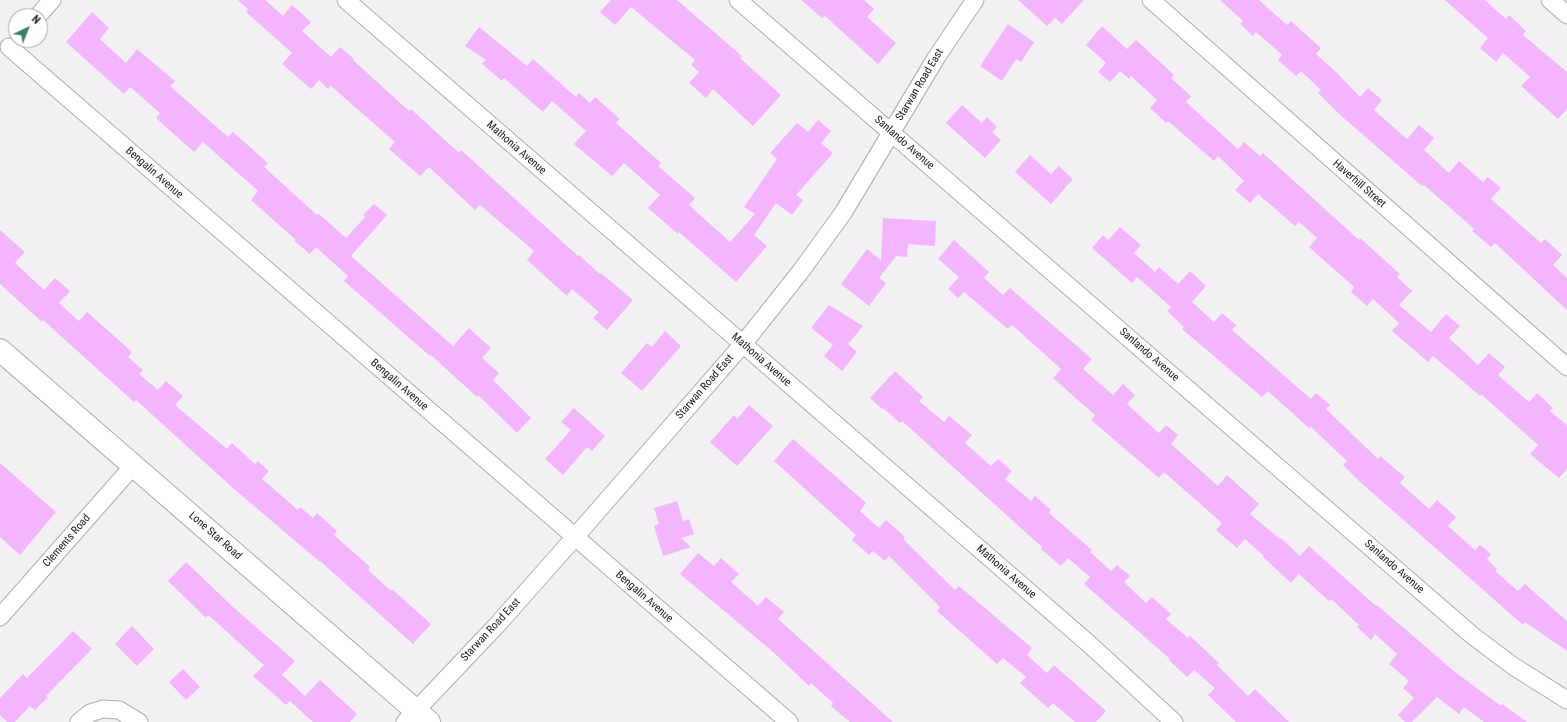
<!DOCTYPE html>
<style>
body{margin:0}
#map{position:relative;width:1567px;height:722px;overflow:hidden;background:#f3f0f3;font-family:"Roboto Condensed",sans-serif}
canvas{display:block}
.north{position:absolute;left:8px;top:8px;width:40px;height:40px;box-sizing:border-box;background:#fffeff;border:1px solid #a6a5a6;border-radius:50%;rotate:43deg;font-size:11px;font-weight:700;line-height:16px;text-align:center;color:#212021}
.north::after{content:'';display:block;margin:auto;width:14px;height:18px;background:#3e7d6a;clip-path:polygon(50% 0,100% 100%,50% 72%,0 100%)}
</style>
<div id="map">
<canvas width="1567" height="722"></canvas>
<div class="north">N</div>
</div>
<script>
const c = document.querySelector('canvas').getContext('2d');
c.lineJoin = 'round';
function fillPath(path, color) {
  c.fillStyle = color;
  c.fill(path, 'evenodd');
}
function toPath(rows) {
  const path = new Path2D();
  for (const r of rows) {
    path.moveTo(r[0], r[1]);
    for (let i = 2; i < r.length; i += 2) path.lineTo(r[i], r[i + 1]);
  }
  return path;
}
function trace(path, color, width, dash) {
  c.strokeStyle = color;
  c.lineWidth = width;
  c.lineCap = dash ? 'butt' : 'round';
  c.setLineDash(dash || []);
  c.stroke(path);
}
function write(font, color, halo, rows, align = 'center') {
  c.font = font + ' "Roboto Condensed",sans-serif';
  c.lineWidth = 4;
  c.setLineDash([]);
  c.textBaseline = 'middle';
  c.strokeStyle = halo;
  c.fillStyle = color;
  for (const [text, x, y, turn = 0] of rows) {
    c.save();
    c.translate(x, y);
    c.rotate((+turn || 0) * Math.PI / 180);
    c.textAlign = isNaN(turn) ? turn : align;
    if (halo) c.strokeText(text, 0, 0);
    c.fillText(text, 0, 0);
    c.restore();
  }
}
const building = toPath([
 [238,0,265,0,283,16,292,5,311,22,302,31,331,57,340,47,354,59,353,60,409,111,411,109,459,153,461,150,578,256,579,255,600,274,601,273,633,300,607,330,593,318,599,312,572,289,567,296,527,260,534,251,480,205,475,210,429,167,420,176,389,149,395,142,331,86,328,89,319,80,311,89,282,64,292,53,246,12,248,9],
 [611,0,677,0,742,56,740,58,781,95,753,126,713,89,706,98,689,83,699,72,691,65,695,60,631,7,615,25,600,12],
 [801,0,864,0,874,9,867,17,896,43,878,64,825,16,822,18],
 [1018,0,1084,0,1062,24,1055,18,1047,26],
 [1220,0,1259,0,1287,25,1291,21,1321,48,1316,54,1335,71,1360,97,1368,88,1382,100,1374,110,1407,139,1419,125,1434,138,1424,150,1449,173,1459,161,1483,182,1488,177,1501,188,1491,199,1541,243,1545,239,1562,255,1553,265,1567,278,1567,310,1495,243,1491,247,1472,231,1474,229,1424,185,1422,186,1339,114,1318,93,1321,90,1301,71,1296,76,1278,60,1282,55,1256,32,1253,36,1240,24,1243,21],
 [1445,0,1485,0,1506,19,1509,15,1526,31,1523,35,1567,72,1567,109,1558,119,1521,86,1530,77,1503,53,1496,62,1480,48,1488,38],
 [92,12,109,28,100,39,126,63,137,49,175,81,170,86,228,137,233,132,268,163,264,167,317,215,319,214,346,238,365,217,363,215,374,204,387,215,351,256,453,346,469,328,491,348,482,358,499,373,493,380,531,418,517,433,479,396,477,397,431,355,430,356,344,281,348,276,316,247,310,254,294,241,296,240,251,200,258,191,203,142,194,152,156,118,160,113,130,87,124,94,66,42],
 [1008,24,1034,42,1021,62,1016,59,1002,81,980,66],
 [1102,26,1127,49,1136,40,1174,75,1171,78,1191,96,1186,102,1238,149,1244,142,1260,156,1263,153,1359,240,1360,238,1400,274,1397,277,1412,291,1399,305,1431,332,1446,314,1460,326,1449,338,1478,365,1489,353,1505,367,1498,375,1529,402,1537,393,1553,408,1550,411,1567,425,1567,469,1559,478,1530,454,1538,445,1481,394,1480,396,1433,356,1428,362,1392,331,1399,323,1373,299,1367,306,1351,292,1354,287,1309,247,1317,238,1299,222,1295,226,1258,194,1250,203,1235,190,1244,181,1218,156,1214,161,1168,121,1166,123,1150,108,1157,100,1131,76,1129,79,1120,71,1110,82,1098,72,1106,63,1086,45],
 [479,27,527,66,533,59,576,97,579,93,590,103,595,97,620,119,616,123,661,163,658,166,695,198,689,205,730,242,755,214,744,207,777,159,770,153,797,123,808,132,818,120,831,131,821,143,833,153,796,195,803,200,792,215,776,203,754,235,767,246,736,282,679,232,678,234,648,208,660,195,624,163,612,176,574,144,586,131,552,101,543,112,504,78,502,81,482,64,486,60,465,46],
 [962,105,982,123,987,117,997,127,992,132,1001,140,985,158,946,123],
 [1030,155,1051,174,1059,166,1073,179,1051,204,1015,172],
 [883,218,936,221,935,246,908,244,907,257,896,256,879,278,886,283,869,306,841,284,867,249,881,260],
 [1120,227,1141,245,1134,253,1155,272,1159,267,1178,284,1190,271,1206,286,1192,302,1214,322,1222,313,1236,325,1232,330,1311,399,1316,393,1330,405,1326,409,1378,459,1380,456,1405,477,1400,483,1429,509,1437,500,1456,517,1448,526,1475,550,1480,545,1491,554,1487,559,1497,569,1495,571,1518,591,1525,584,1567,621,1567,651,1525,622,1523,625,1358,480,1343,465,1347,461,1311,427,1309,428,1268,391,1262,397,1182,329,1184,327,1167,311,1171,307,1137,277,1132,283,1092,248,1103,235,1108,240],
 [0,230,25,252,15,263,44,290,55,278,70,291,59,303,79,321,87,312,132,352,128,357,143,370,139,374,158,390,166,381,183,396,175,405,227,449,232,443,255,464,258,461,269,471,262,479,298,510,300,507,313,518,317,513,337,531,334,535,370,567,368,570,391,591,392,589,431,624,413,644,320,561,320,562,234,489,136,400,134,402,43,320,42,322,0,284],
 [954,240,989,272,984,278,1003,295,1010,288,1092,359,1083,369,1113,395,1123,384,1135,395,1127,404,1159,433,1166,425,1178,435,1171,444,1218,486,1227,475,1259,504,1250,514,1280,539,1281,538,1300,556,1309,546,1376,606,1377,605,1455,672,1501,706,1502,704,1527,722,1484,722,1464,707,1459,714,1437,697,1412,722,1405,722,1398,715,1414,698,1403,688,1409,681,1389,664,1397,654,1375,634,1371,640,1357,627,1359,625,1331,599,1329,601,1299,574,1291,583,1263,557,1264,556,1245,539,1237,548,1216,530,1222,523,1164,472,1159,478,1091,420,1095,415,1053,378,1061,369,1012,325,1008,329,964,292,958,298,948,289,959,277,938,259],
 [829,305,863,326,848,344,857,352,842,371,824,356,833,345,811,328],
 [665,331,681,346,642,391,621,373,647,343,652,347],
 [895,371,923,397,919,401,944,422,949,416,972,435,965,443,991,466,998,459,1012,471,1005,479,1031,501,1035,496,1051,510,1049,513,1092,550,1090,552,1111,571,1117,565,1130,576,1124,582,1146,603,1152,597,1171,614,1166,619,1188,638,1190,636,1219,663,1217,665,1248,696,1255,689,1289,722,1236,722,1208,695,1215,688,1194,670,1187,677,1169,660,1170,659,1084,584,1090,577,1068,558,1061,566,1041,549,1042,547,902,421,900,423,883,408,882,409,870,398],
 [749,405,773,426,737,466,710,442,734,415,737,419],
 [574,408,605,436,592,451,587,447,563,475,545,459,571,430,561,422],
 [793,439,866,503,860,511,879,528,886,520,905,537,903,539,955,590,959,586,1032,648,1027,655,1047,673,1054,665,1106,711,1096,722,1075,722,1053,703,1048,708,1020,683,1026,677,1003,658,997,664,937,611,940,607,889,556,885,561,873,551,869,555,852,540,856,535,774,461],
 [0,463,56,512,20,555,0,537],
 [677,501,683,521,689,519,694,534,681,538,691,547,663,556,654,526,659,524,654,508],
 [698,553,714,566,721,558,739,574,731,582,758,606,766,597,784,612,778,619,893,722,850,722,831,706,833,703,811,683,809,686,772,651,680,574],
 [186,562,233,607,295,661,282,675,305,696,320,680,357,714,350,722,313,722,290,701,286,705,253,676,264,665,208,615,206,618,168,581],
 [132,626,154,649,137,666,115,644],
 [73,631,92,649,46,696,48,697,35,710,30,706,15,722,7,722,0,715,0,698,23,674,27,678],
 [183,669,200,687,186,700,169,682]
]);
const street = toPath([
 [346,0,1088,643,1174,722],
 [738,0,1473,636,1513,666,1567,700],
 [1151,0,1567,367],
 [1550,0,1567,15],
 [38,16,52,0],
 [9,47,789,722],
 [0,617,133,466],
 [79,722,90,713,103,709,119,710,139,722],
 [405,722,497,625,575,537,743,344,801,271,843,213,936,58,975,0]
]);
const secondary = toPath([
 [0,350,429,722]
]);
const streetNames = [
 ["Starwan Road East",920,85,-59],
 ["Sanlando Avenue",904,143,41],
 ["Mathonia Avenue",516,148,41],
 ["Bengalin Avenue",154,173,41],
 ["Haverhill Street",1359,184,41],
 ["Sanlando Avenue",1149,355,41],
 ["Mathonia Avenue",761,360,41],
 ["Bengalin Avenue",399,385,41],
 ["Starwan Road East",705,387,-49],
 ["Lone Star Road",215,536,41],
 ["Clements Road",67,541,-49],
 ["Sanlando Avenue",1394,567,41],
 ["Mathonia Avenue",1006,572,41],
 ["Bengalin Avenue",644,597,41],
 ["Starwan Road East",491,630,-47]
];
fillPath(building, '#f3b5fd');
trace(street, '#afadb0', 19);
trace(secondary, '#afadb0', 24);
trace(street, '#fff', 17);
trace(secondary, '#fff', 22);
write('11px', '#212021', '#fffeff', streetNames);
</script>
